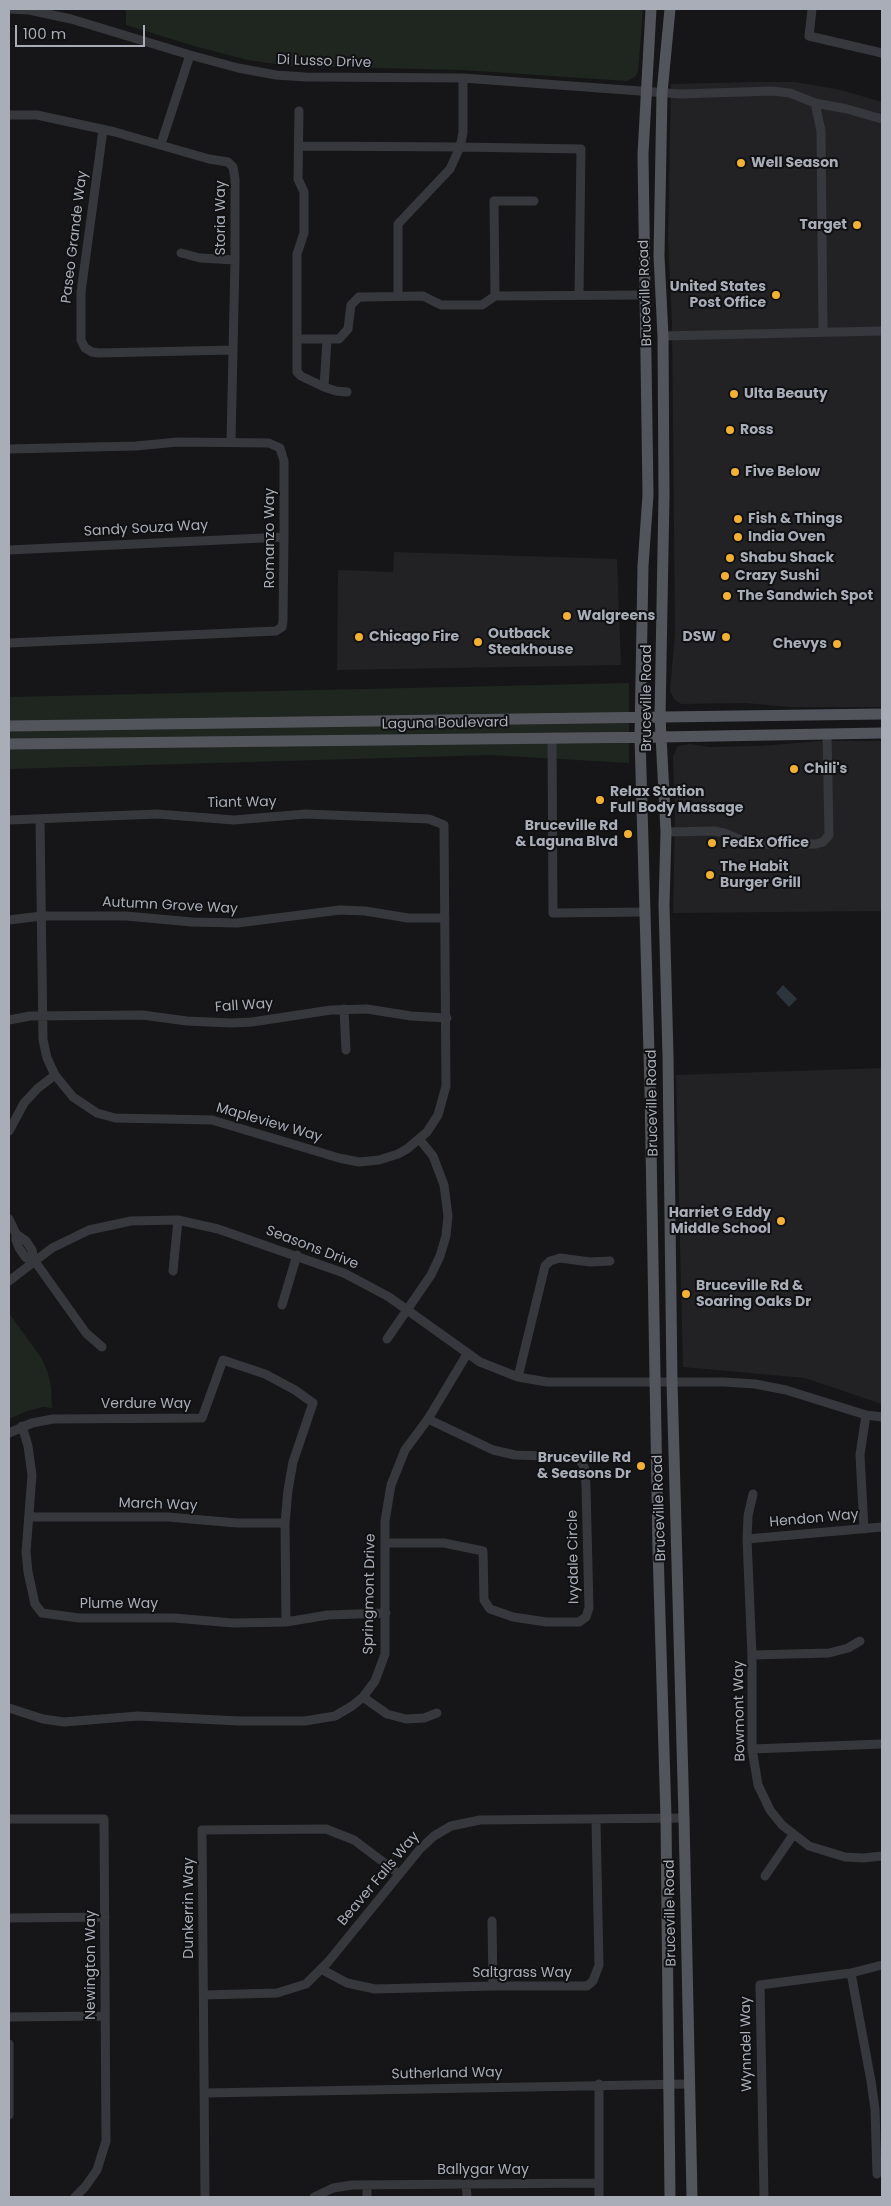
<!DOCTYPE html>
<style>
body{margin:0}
#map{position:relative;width:891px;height:2206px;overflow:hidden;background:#161618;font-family:Poppins,sans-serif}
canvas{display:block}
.frame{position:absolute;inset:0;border:10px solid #a8adb8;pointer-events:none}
.scale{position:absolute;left:15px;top:25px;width:130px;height:22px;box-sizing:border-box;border:2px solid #a8adb8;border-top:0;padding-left:6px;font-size:15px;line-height:18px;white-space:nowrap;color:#a8adb8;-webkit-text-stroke:4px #111113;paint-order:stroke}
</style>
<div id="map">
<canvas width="891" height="2206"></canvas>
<div class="frame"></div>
<div class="scale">100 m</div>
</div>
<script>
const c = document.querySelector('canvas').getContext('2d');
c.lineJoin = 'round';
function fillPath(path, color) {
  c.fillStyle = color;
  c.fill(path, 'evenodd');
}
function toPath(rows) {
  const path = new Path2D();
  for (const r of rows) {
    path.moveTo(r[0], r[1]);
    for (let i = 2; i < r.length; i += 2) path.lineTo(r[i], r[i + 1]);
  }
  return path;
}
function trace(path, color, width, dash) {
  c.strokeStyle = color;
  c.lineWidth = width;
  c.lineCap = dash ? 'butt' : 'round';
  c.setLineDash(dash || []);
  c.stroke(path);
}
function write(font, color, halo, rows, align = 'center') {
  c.font = font + ' Poppins,sans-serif';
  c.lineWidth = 4;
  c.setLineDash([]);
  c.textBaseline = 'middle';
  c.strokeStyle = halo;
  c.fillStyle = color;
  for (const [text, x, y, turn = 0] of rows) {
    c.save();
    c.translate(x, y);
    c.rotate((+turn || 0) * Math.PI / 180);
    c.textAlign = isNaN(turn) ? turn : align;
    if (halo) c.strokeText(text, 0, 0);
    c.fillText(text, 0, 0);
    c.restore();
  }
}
const built = toPath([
 [755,82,795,82,841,90,882,102,882,707,790,707,745,703,681,704,674,699,670,691,675,633,672,324,668,239,671,84],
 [394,552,617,559,621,665,337,670,338,570,393,572],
 [822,741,882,741,882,911,673,913,675,816,673,756,678,746,690,744,709,747,760,746],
 [882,1068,882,1404,805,1378,683,1367,676,1075]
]);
const green = toPath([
 [126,9,643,9,638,72,635,77,627,81,463,70,288,66,248,60,194,46,126,25],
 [629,683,629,763,490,755,9,769,9,697],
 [9,1313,42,1359,48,1373,51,1387,52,1408,43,1407,27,1411,9,1419]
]);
const water = toPath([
 [783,985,797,999,789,1007,776,993]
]);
const minor = toPath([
 [9,9,29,10,71,19,190,55,238,68,276,75,305,77,463,78,681,94,772,91,790,93,815,103,847,109,882,119],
 [812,9,809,36,882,53],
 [815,103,821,131,823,332],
 [299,111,298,179,304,192,304,233,297,254,297,372,301,376,324,387,336,391,347,392],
 [9,115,37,115,115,132,209,159,228,162,233,167,235,179,235,260,231,442],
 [103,130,81,292,81,340,85,348,92,352,99,353,233,350],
 [161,144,190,55],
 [300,146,460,147,463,133,463,78],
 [181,253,200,258,235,260],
 [398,296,398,224,450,169,460,147,581,149,579,295],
 [495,296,494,201,534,201],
 [663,336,882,331],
 [297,339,339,339,348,329,351,305,359,297,365,297,423,296,441,305,482,305,495,296,646,295],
 [324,387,327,340],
 [9,449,136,446,178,442,269,443,280,448,284,461,284,537,283,621,282,627,276,631,9,643],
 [9,550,284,537],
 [552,738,553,913,646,912],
 [9,820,157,814,234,820,306,814,429,819,444,825,446,1086,438,1115,427,1132,407,1149,398,1154,379,1160,359,1162,339,1158,212,1120,115,1118,97,1113,73,1097,55,1075,47,1058,43,1040,40,820],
 [666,832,714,831,725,833,750,844,816,844,823,842,829,835,827,733],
 [9,920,41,916,126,916,192,922,237,923,340,910,365,911,408,918,445,918],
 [344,1009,346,1050],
 [9,1020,30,1016,142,1015,187,1021,231,1023,252,1022,331,1010,367,1009,411,1016,447,1018],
 [9,1131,24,1103,38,1088,55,1075],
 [9,1219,16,1234,16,1240,19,1248,26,1258,34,1260],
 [16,1234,26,1241,32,1250,34,1260,86,1333,102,1347],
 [173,1271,178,1220],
 [9,1281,52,1248,89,1230,131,1221,178,1220,218,1229,344,1273,389,1297,480,1362,518,1377,547,1382,724,1382,755,1384,786,1390,866,1415,882,1417],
 [282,1305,297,1255],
 [387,1339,431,1275,440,1256,446,1236,448,1216,444,1185,433,1156,420,1140],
 [518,1377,545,1266,550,1261,560,1258,590,1262,610,1261],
 [22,1426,28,1446,32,1475,26,1552,28,1572,35,1604,42,1613,79,1618,174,1618,233,1623,286,1622,328,1615,386,1613],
 [9,1433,32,1423,53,1419,202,1418,223,1360,265,1374,295,1390,313,1403,293,1462,288,1490,285,1523,286,1622],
 [753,1494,748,1516,747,1539,752,1655,752,1749,758,1785,770,1810,782,1825,809,1846,845,1857,863,1858,882,1856],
 [29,1517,168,1517,237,1523,285,1523],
 [864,1529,860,1455,866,1415],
 [747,1539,882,1527],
 [385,1543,444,1543,483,1551,484,1600,490,1609,513,1617,546,1622,579,1622,586,1617,589,1608,586,1487,585,1469,582,1463,576,1457,515,1455,493,1450,428,1419],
 [752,1655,829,1653,848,1648,860,1641],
 [363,1697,387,1714,406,1719,424,1718,437,1713],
 [9,1708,43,1719,64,1722,138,1716,239,1721,305,1721,335,1716,352,1706,363,1697,375,1681,385,1654,385,1521,391,1485,405,1450,428,1419,467,1354],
 [752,1749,882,1744],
 [9,1819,104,1819,106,2141,97,2170,85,2187,75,2197],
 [765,1876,793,1835],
 [9,1918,105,1917],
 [492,1921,493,1986],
 [321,1969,347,1983,375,1989,493,1986,587,1986,593,1981,599,1965,596,1820],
 [851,1973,871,2081,875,2109,877,2174],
 [204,1995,277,1993,306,1984,328,1962,420,1849,434,1836,451,1826,480,1820,684,1818],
 [9,2017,105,2016],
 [9,2044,9,2115],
 [205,2093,689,2084],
 [466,2184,467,2197],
 [367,2185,367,2197],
 [205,2197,202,1830,326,1829,354,1840,399,1874],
 [314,2197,333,2188,352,2185,599,2183],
 [599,2197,599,2084],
 [764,2197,760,1985,851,1973,882,1965]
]);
const major = toPath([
 [651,9,643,154,648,495,643,566,640,737,650,1089,658,1549,666,1818,670,2197],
 [670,9,662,93,659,256,663,336,664,495,660,717,666,832,664,905,668,1056,672,1381,684,1818,692,2197],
 [9,726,882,714],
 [9,744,661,737,882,733]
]);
const markers = [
 [741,163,5,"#f2b134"],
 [857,225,5,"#f2b134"],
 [776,295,5,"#f2b134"],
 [734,394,5,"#f2b134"],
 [730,430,5,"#f2b134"],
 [735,472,5,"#f2b134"],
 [738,519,5,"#f2b134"],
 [738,537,5,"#f2b134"],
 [730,558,5,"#f2b134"],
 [725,576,5,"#f2b134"],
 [727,596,5,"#f2b134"],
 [567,616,5,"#f2b134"],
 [359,637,5,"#f2b134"],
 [726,637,5,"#f2b134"],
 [478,642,5,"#f2b134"],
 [837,644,5,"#f2b134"],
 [794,769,5,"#f2b134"],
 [600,800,5,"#f2b134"],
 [628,834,5,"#f2b134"],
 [712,843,5,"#f2b134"],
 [710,875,5,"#f2b134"],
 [781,1221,5,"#f2b134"],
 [686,1294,5,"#f2b134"],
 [641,1466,5,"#f2b134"]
];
const streetNames = [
 ["Di Lusso Drive",324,62,2],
 ["Storia Way",221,218,-90],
 ["Paseo Grande Way",75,237,-83],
 ["Bruceville Road",646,293,-92],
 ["Sandy Souza Way",146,529,-3],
 ["Romanzo Way",270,538,-90],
 ["Bruceville Road",647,698,-90],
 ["Laguna Boulevard",445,724,-1],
 ["Tiant Way",242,803,-1],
 ["Autumn Grove Way",170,906,3],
 ["Fall Way",244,1006,-4],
 ["Bruceville Road",653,1103,-91],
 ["Mapleview Way",269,1123,16],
 ["Seasons Drive",312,1248,21],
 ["Verdure Way",146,1404],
 ["March Way",158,1505,2],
 ["Bruceville Road",660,1508,-92],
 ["Hendon Way",814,1519,-5],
 ["Ivydale Circle",574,1557,-91],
 ["Springmont Drive",370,1594,-89],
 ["Plume Way",119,1604],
 ["Bowmont Way",740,1711,-91],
 ["Beaver Falls Way",379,1879,-50],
 ["Dunkerrin Way",189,1908,-90],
 ["Bruceville Road",671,1913,-91],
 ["Newington Way",91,1965,-90],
 ["Saltgrass Way",522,1973],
 ["Wynndel Way",747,2044,-91],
 ["Sutherland Way",447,2074,-1],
 ["Ballygar Way",483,2170]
];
const poiNames = [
 ["Well Season",751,163],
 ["Target",847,225,"right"],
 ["United States",766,287,"right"],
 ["Post Office",766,303,"right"],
 ["Ulta Beauty",744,394],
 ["Ross",740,430],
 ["Five Below",745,472],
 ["Fish & Things",748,519],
 ["India Oven",748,537],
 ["Shabu Shack",740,558],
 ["Crazy Sushi",735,576],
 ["The Sandwich Spot",737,596],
 ["Walgreens",577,616],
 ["Outback",488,634],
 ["Steakhouse",488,650],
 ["Chicago Fire",369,637],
 ["DSW",716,637,"right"],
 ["Chevys",827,644,"right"],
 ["Chili's",804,769],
 ["Relax Station",610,792],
 ["Full Body Massage",610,808],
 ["Bruceville Rd",618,826,"right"],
 ["& Laguna Blvd",618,842,"right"],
 ["FedEx Office",722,843],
 ["The Habit",720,867],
 ["Burger Grill",720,883],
 ["Harriet G Eddy",771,1213,"right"],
 ["Middle School",771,1229,"right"],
 ["Bruceville Rd &",696,1286],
 ["Soaring Oaks Dr",696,1302],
 ["Bruceville Rd",631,1458,"right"],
 ["& Seasons Dr",631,1474,"right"]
];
fillPath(built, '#222225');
fillPath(green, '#1e261f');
fillPath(water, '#2c353c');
trace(minor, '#37383d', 9);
trace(major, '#53555c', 11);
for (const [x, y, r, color] of markers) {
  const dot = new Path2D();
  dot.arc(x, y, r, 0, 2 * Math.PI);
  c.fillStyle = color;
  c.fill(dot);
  trace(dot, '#111113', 2);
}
write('14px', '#a8adb8', '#111113', streetNames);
write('bold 14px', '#a8adb8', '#111113', poiNames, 'left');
</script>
